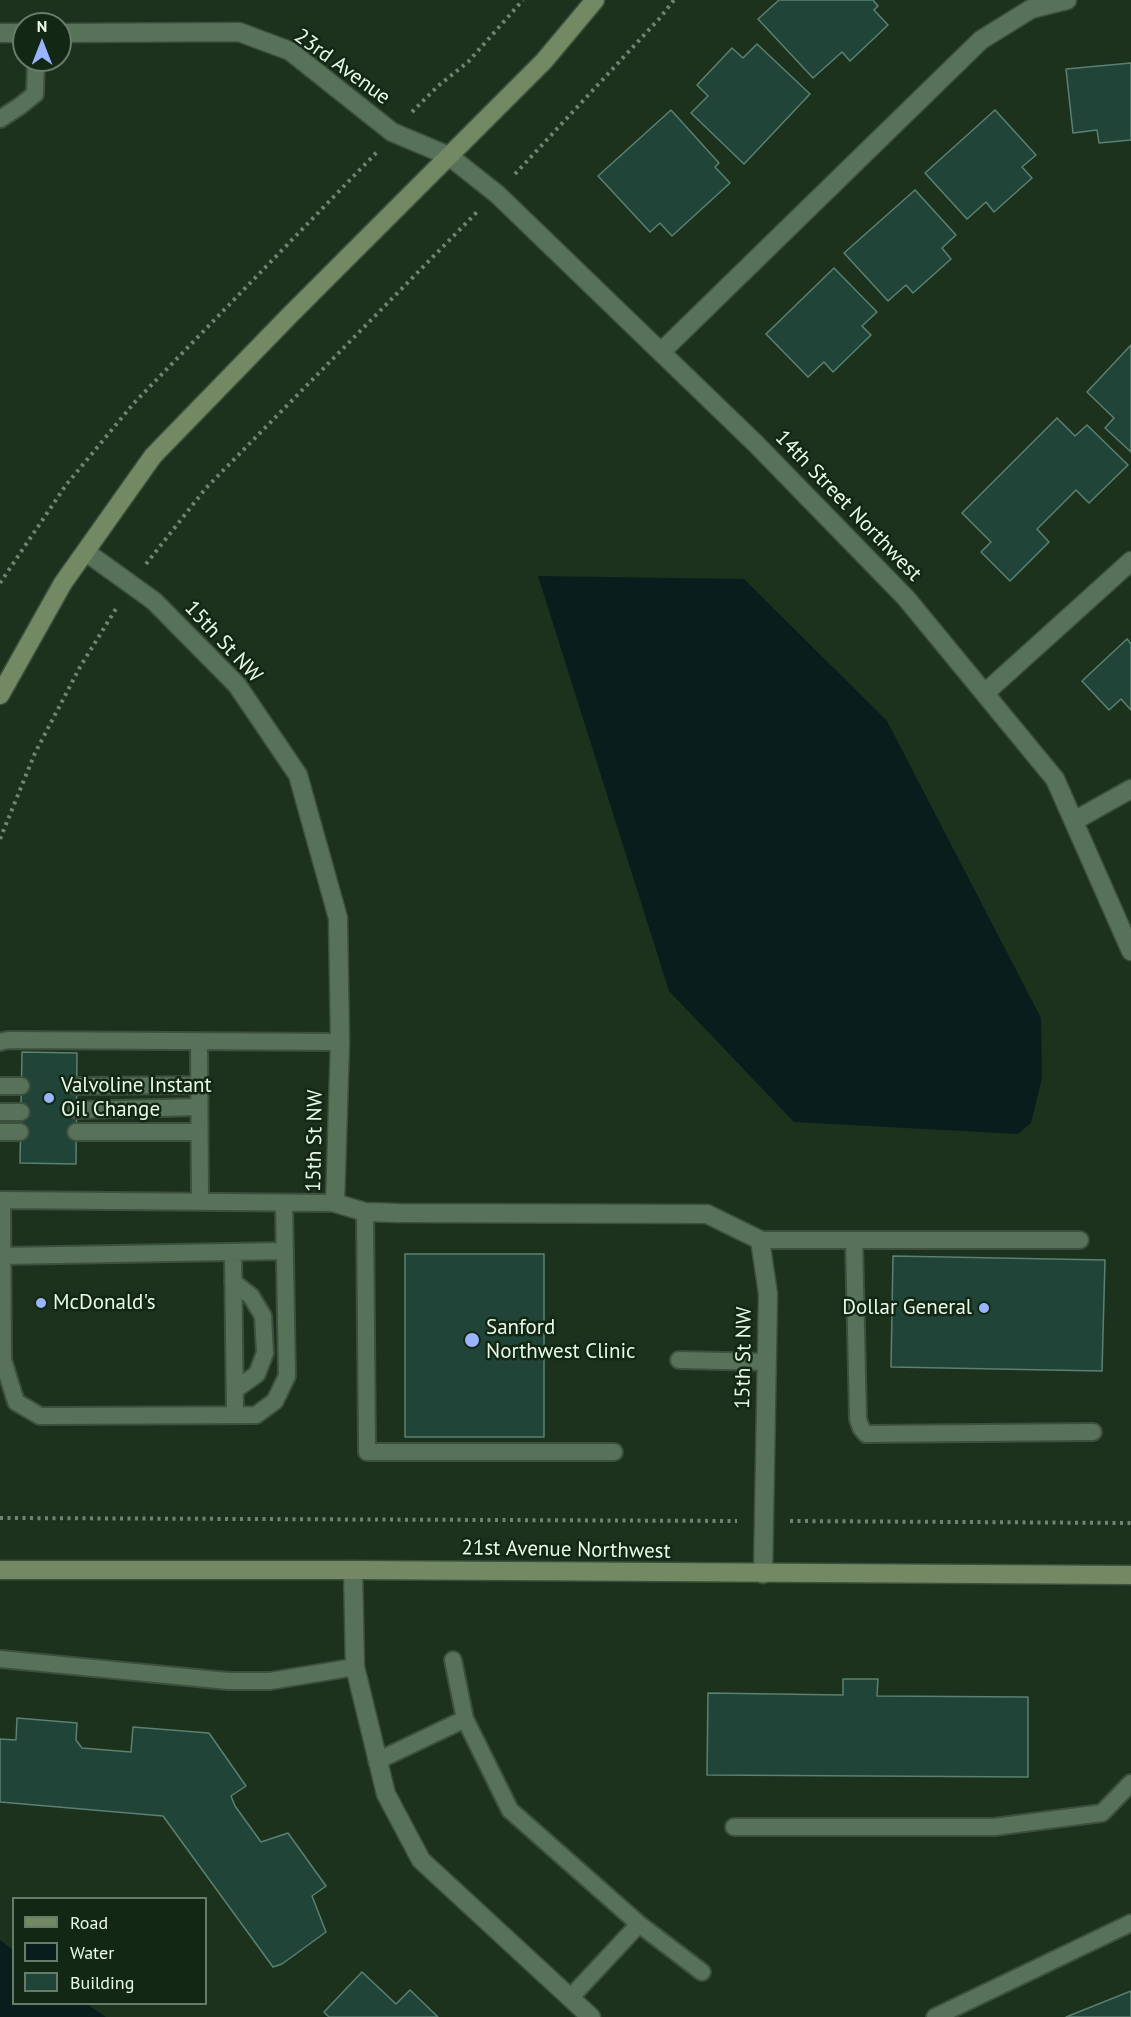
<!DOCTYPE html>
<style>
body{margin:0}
#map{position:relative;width:1131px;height:2017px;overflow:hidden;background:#1c321d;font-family:"PT Sans",sans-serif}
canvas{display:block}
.legend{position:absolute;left:12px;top:1897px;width:195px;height:108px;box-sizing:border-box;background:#122814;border:2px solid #697c6a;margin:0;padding:8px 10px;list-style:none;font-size:18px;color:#ebf9ea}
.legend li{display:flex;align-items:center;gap:12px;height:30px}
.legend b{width:30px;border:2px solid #697c6a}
.north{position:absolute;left:12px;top:12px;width:60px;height:60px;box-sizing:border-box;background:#122814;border:2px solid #697c6a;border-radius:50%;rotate:0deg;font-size:16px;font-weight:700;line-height:24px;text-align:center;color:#ebf9ea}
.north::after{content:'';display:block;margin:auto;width:21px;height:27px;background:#9ab5fd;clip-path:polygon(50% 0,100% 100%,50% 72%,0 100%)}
</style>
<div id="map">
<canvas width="1131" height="2017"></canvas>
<ul class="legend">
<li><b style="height:8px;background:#728964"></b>Road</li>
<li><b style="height:16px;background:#0a1d1d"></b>Water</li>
<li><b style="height:16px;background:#204538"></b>Building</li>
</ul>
<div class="north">N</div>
</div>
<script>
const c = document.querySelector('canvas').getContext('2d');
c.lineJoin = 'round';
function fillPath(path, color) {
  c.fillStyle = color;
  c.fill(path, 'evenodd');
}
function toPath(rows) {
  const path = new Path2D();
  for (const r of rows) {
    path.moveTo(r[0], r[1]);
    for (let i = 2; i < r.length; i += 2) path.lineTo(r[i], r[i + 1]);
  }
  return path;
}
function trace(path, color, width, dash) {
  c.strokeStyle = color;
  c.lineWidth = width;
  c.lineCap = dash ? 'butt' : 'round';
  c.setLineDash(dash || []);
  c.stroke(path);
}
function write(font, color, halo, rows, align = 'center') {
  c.font = font + ' "PT Sans",sans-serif';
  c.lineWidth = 5;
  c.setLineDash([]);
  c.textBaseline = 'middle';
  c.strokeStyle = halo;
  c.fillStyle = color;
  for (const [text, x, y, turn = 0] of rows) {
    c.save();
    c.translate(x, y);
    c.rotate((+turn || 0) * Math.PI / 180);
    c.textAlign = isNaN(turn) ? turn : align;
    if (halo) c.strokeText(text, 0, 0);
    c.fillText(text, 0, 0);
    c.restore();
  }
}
const water = toPath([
 [538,576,744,579,887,721,1041,1018,1042,1078,1031,1123,1018,1134,794,1122,669,991],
 [0,1940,13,1950,14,2004,87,2004,106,2017,0,2017]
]);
const building = toPath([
 [779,0,873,0,878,6,874,10,888,25,850,61,842,52,813,78,758,19,779,0],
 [757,44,810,94,744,164,691,113,708,96,697,85,732,48,743,58,757,44],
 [1131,63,1131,140,1099,143,1097,130,1073,133,1066,69,1131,63],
 [671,110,719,163,715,167,730,183,672,236,660,223,650,232,598,176,671,110],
 [995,110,1036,155,1022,167,1032,178,994,212,986,202,967,219,925,173,995,110],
 [915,190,956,235,942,248,951,259,913,293,906,285,888,301,844,253,915,190],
 [834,268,877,312,862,326,871,335,833,372,824,362,808,377,766,334,834,268],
 [1131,345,1131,452,1105,428,1114,418,1087,392,1131,345],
 [1057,418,1075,436,1087,425,1128,465,1089,503,1076,490,1037,529,1049,542,1010,581,981,552,991,542,962,513,1057,418],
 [1127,639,1131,644,1131,710,1121,699,1109,710,1082,681,1127,639],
 [22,1052,77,1053,76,1164,20,1163,22,1052],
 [405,1254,544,1254,544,1437,405,1437,405,1254],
 [893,1256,1105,1260,1102,1371,891,1367,893,1256],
 [843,1679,878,1679,877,1696,1028,1697,1028,1777,707,1775,708,1693,843,1695,843,1679],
 [17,1718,77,1723,76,1740,82,1748,131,1752,133,1727,209,1733,246,1786,231,1796,235,1806,261,1842,288,1833,326,1886,312,1896,326,1932,282,1964,273,1967,163,1816,0,1802,0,1739,16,1740,17,1718],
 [362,1972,396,2004,410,1990,438,2017,329,2017,324,2012,362,1972],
 [1131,1991,1131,2017,1066,2017,1131,1991]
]);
const path = toPath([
 [412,112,438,86,468,62,523,0],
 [515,174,659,19,674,0],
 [146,564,206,488,478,211],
 [0,583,66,485,134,403,377,152],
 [0,839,35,753,80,667,117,607],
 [0,1518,737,1521],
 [790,1521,1131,1523]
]);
const lane = toPath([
 [0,119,20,106,35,94,36,60],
 [199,1041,200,1202],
 [0,1042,8,1040,340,1042],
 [0,1086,21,1086],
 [76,1086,199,1085],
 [76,1110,199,1107],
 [0,1112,21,1112],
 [0,1132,20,1132],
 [76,1132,199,1132],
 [0,1200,335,1203],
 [2,1200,3,1360,16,1402,40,1416,256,1415,275,1401,287,1376,284,1203],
 [365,1212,367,1452,614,1452],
 [760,1240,1080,1240],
 [854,1240,858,1419,861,1428,866,1434,1093,1432],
 [233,1253,235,1415],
 [2,1256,285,1251],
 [233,1282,251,1296,263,1316,265,1353,257,1374,235,1390],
 [679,1360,767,1362],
 [0,1659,228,1681,270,1681,355,1667],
 [453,1660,465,1719,510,1810,639,1924,702,1972],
 [377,1761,465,1719],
 [734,1827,994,1827,1102,1813,1131,1783],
 [570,1998,639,1924],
 [935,2017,1131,1923]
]);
const street = toPath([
 [0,33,24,33],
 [60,33,239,32,290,51,392,132,449,156,497,194,756,444,906,598,1055,779,1131,951],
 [661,352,981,40,1031,9,1067,0],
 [86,552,154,601,237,685,298,775,338,918,340,1042,335,1203,365,1212,399,1213,707,1214,760,1240,768,1294,763,1574],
 [985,693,1131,561],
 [1074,821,1131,789],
 [353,1570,355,1667,386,1794,421,1860,591,2017]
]);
const secondary = toPath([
 [0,695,63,583,153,456,290,315,544,61,595,0],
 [0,1570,353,1570,1131,1575]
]);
const markers = [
 [49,1098,6,"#9ab5fd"],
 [41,1303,6,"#9ab5fd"],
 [984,1308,6,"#9ab5fd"],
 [472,1340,8,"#9ab5fd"]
];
const streetNames = [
 ["23rd Avenue",342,67,36],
 ["14th Street Northwest",848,506,46],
 ["15th St NW",223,642,47],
 ["15th St NW",315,1141,-89],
 ["15th St NW",744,1358,-89],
 ["21st Avenue Northwest",566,1550,1]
];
const poiNames = [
 ["Valvoline Instant",61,1086],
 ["Oil Change",61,1110],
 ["McDonald's",53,1303],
 ["Dollar General",972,1308,"right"],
 ["Sanford",486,1328],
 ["Northwest Clinic",486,1352]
];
fillPath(water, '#0a1d1d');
fillPath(building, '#204538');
trace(building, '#5b8173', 1.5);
trace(lane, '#3c503d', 20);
trace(street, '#3c503d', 21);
trace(secondary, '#3c503d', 21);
trace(path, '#718471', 4, [3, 4.5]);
trace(lane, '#587159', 16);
trace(street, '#587159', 18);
trace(secondary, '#728964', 18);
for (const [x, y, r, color] of markers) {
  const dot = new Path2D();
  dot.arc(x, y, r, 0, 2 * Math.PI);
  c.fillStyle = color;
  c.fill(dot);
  trace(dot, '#122814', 2);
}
write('21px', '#ebf9ea', '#122814', streetNames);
write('21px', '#ebf9ea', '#122814', poiNames, 'left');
</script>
